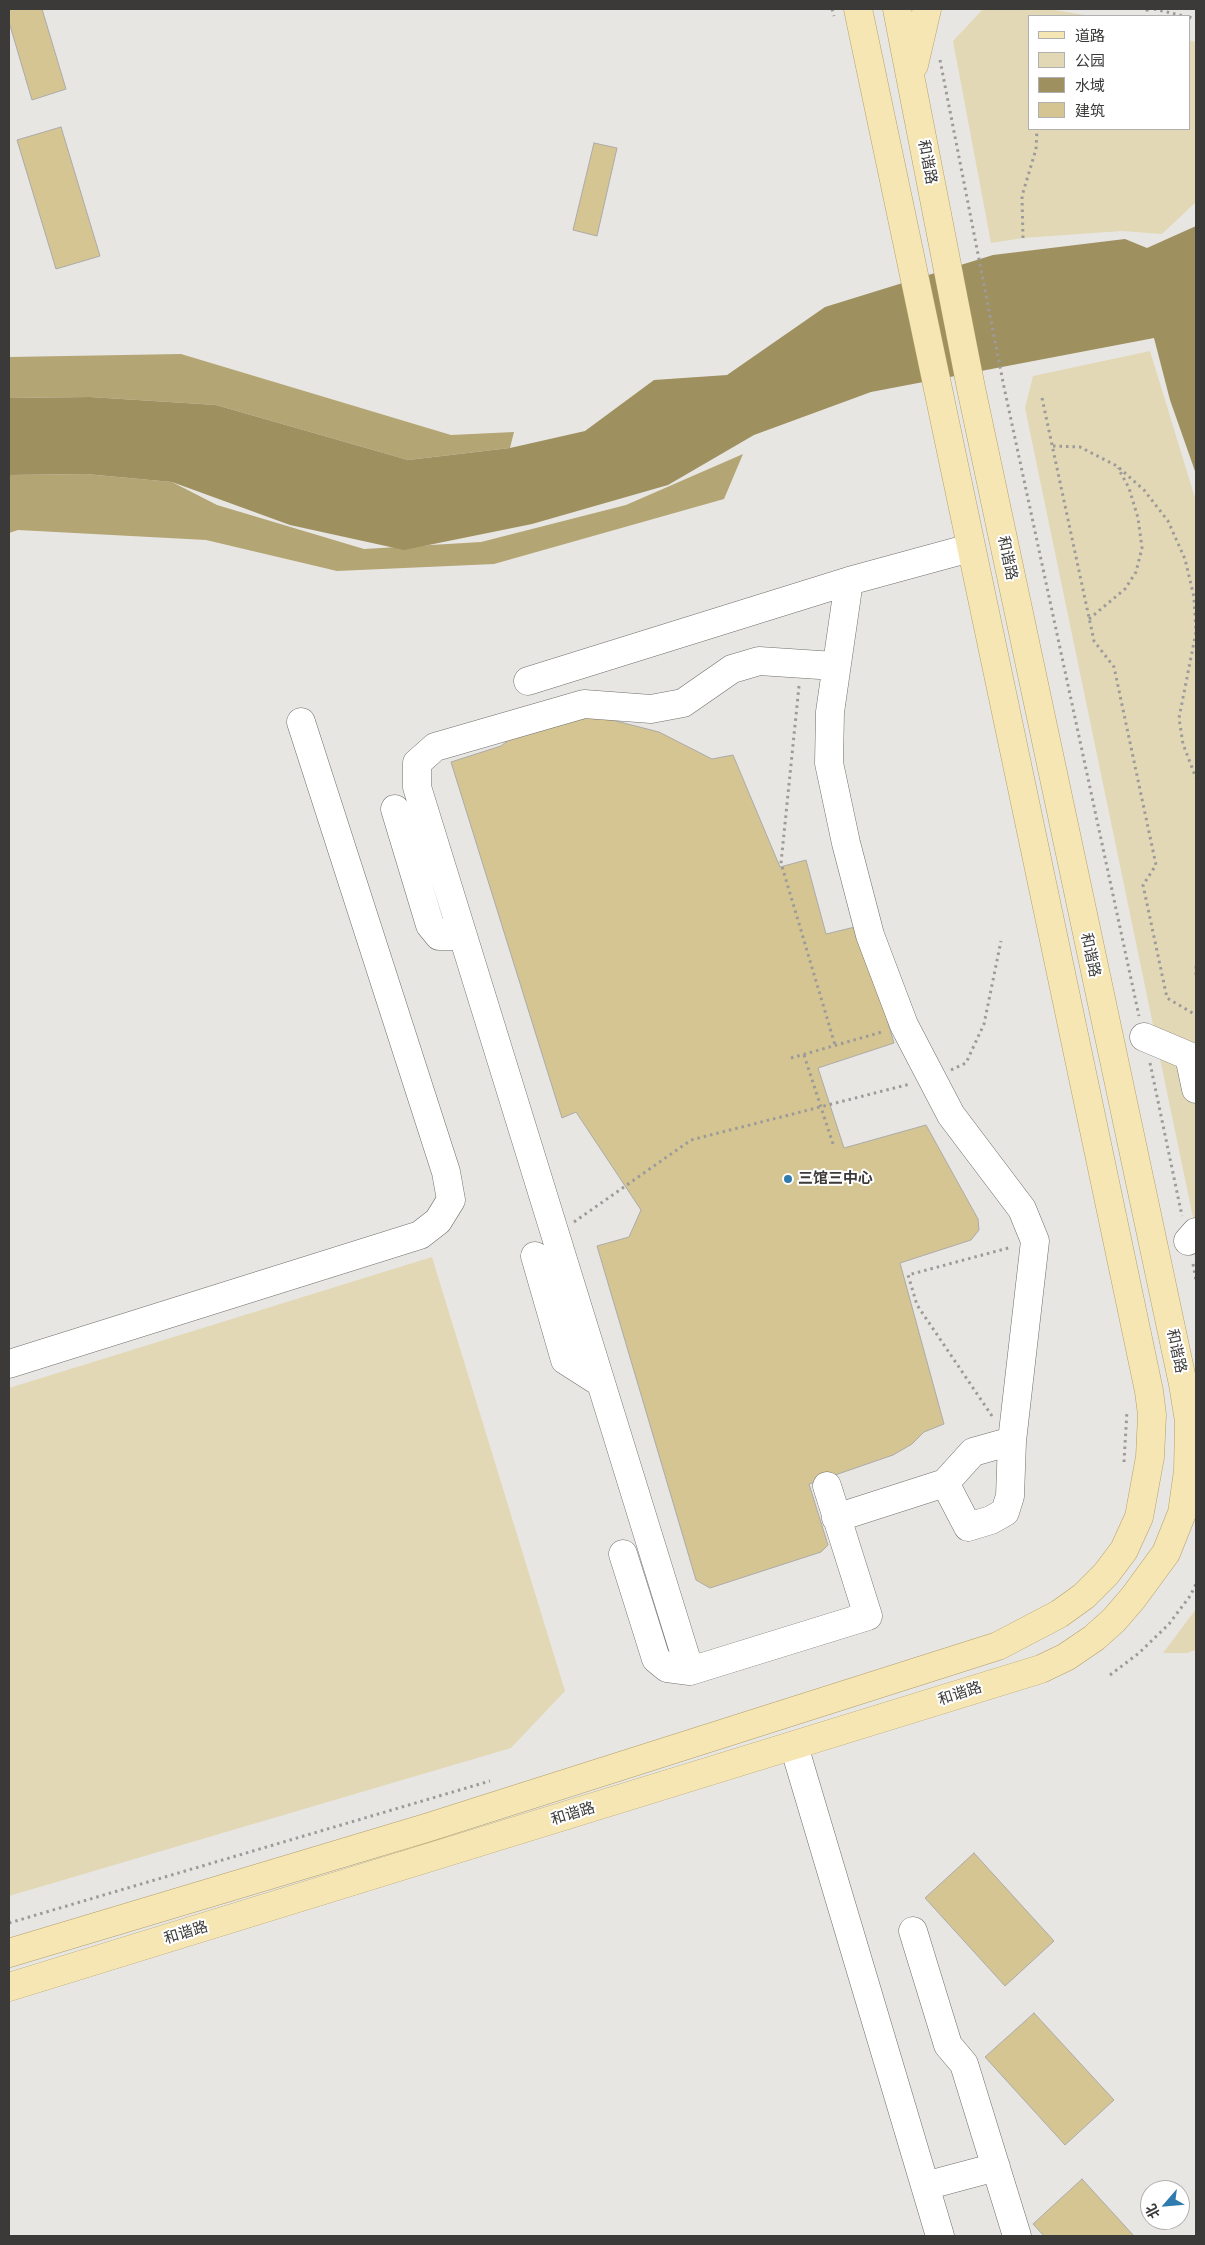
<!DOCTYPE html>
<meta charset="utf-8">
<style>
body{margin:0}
#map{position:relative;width:1205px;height:2245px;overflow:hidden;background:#e8e6e3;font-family:"PT Serif","Noto Sans SC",serif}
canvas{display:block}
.frame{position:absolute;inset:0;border:10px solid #3b3a39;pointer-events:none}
.legend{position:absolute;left:1028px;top:15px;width:162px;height:115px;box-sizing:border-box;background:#fff;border:1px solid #b1b0b0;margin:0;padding:6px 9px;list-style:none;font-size:15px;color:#3b3a39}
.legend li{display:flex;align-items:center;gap:10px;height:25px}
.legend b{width:25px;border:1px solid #b1b0b0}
.north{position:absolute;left:1140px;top:2180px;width:50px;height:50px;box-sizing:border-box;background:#fff;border:1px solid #b1b0b0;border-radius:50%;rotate:243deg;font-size:14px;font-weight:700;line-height:20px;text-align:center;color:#3b3a39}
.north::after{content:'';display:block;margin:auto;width:18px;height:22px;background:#307bae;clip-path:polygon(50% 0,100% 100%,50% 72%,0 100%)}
</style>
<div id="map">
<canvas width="1205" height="2245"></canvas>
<div class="frame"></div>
<ul class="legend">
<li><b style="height:6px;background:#f6e6b4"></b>道路</li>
<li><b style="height:14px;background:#e2d8b6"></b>公园</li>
<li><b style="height:14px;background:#9f9060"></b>水域</li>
<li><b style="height:14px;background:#d5c593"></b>建筑</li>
</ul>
<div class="north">北</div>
</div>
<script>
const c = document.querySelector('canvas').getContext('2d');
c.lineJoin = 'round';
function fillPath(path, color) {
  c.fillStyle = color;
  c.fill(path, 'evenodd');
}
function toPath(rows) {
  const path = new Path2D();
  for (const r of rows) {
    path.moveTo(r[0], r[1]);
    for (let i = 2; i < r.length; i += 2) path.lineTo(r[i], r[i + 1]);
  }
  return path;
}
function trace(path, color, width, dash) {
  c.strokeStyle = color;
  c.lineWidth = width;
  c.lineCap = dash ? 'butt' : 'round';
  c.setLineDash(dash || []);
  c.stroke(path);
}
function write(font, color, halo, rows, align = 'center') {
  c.font = font + ' "PT Serif","Noto Sans SC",serif';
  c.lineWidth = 4;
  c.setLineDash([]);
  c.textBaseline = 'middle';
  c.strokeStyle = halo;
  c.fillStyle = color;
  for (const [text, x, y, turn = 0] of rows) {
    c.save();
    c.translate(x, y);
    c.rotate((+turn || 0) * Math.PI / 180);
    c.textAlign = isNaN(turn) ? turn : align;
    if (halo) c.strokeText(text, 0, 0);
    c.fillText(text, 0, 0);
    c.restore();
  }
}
const green = toPath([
 [983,9,1048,9,1091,16,1029,16,1029,129,1189,129,1189,40,1196,42,1195,203,1162,234,1122,231,1023,238,991,243,953,41],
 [1150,351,1196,501,1196,1232,1025,408,1033,376],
 [432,1257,565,1691,511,1748,9,1896,9,1388],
 [1196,1609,1196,1650,1187,1653,1163,1653]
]);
const forest = toPath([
 [181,354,451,435,514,432,510,448,408,460,216,405,90,397,9,398,9,357],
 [743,454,724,499,494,564,337,571,206,540,18,530,9,533,9,475,86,474,172,482,217,505,364,549,481,542,626,505]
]);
const water = toPath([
 [1196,226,1196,474,1170,400,1154,338,871,392,754,435,668,485,532,524,404,550,290,525,172,482,86,474,9,475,9,398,90,397,216,405,408,460,510,448,585,431,654,380,727,375,825,307,993,255,1125,239,1147,248]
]);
const building = toPath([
 [9,9,42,9,66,89,32,100,9,22,9,9],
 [61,127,100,256,56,269,17,140,61,127],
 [594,143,617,148,597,236,573,230,594,143],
 [596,716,659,732,712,759,733,755,780,867,806,860,826,934,859,926,894,1043,818,1068,844,1148,926,1125,978,1219,979,1230,971,1240,900,1263,944,1424,924,1432,912,1444,893,1455,809,1484,828,1545,821,1552,710,1588,696,1580,597,1246,629,1237,641,1210,576,1112,562,1118,451,762,501,746,510,739,550,721,596,716],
 [974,1853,1054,1941,1005,1986,925,1898,974,1853],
 [1034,2013,1114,2100,1065,2145,985,2057,1034,2013],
 [1082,2179,1134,2236,1044,2236,1033,2224,1082,2179]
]);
const path = toPath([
 [832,9,834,16],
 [1147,9,1148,16],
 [1154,9,1184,16],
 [1189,17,1196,19],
 [940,60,1004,387,1139,1016],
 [1023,238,1022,196,1036,149,1037,129],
 [1042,398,1094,641,1114,667,1156,865,1143,885,1167,998,1196,1015],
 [1053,446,1080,447,1117,466,1144,490,1168,521,1185,559,1194,597,1196,632,1179,718,1183,744,1196,778],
 [1089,619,1125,589,1136,572,1142,548,1138,518,1129,488,1118,468],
 [799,686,781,863,835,1045],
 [1196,966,1196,977],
 [791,1058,882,1032],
 [1150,1063,1182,1216],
 [951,1070,966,1063,984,1024,1001,941],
 [574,1222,691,1140,910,1084],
 [1193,1264,1196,1280],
 [992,1416,917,1305,908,1275,1012,1247],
 [1124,1462,1127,1411],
 [1110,1675,1139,1653,1169,1624,1190,1596,1196,1584],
 [9,1923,490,1781]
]);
const minor = toPath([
 [528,681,849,581,970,548],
 [395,809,430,925,439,936,463,936],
 [1144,1037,1189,1056,1196,1089],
 [1188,1241,1196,1232],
 [535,1256,565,1360,601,1383],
 [9,1364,420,1235,438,1221,451,1200,446,1172,301,722],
 [945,1483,968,1527,991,1520,1005,1512,1010,1496,1012,1441],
 [827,1486,868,1616,690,1671,417,787,417,763,435,747,584,704,651,709,683,703,732,669,759,661,835,666],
 [836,1518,945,1483,973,1452,1012,1441,1035,1241,1022,1209,951,1115,904,1025,870,935,846,843,829,763,830,712,849,581],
 [623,1554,656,1659,667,1668,690,1671],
 [794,1746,940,2236],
 [913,1931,948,2045,964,2064,1017,2236],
 [925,2186,996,2167]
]);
const major = toPath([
 [914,65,927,9],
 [9,1953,426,1828,998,1646,1059,1614,1084,1596,1106,1574,1124,1550,1139,1517,1150,1457,1152,1415,1149,1391,858,9],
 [9,1987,1041,1669,1066,1657,1094,1638,1114,1620,1133,1598,1166,1553,1182,1513,1188,1471,1189,1421,1183,1384,971,388,897,9]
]);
const pathBridge = toPath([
 [804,1055,834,1147]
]);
const markers = [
 [788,1179,5,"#307bae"]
];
const streetNames = [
 ["和谐路",927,162,79],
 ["和谐路",1007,558,78],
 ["和谐路",1090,955,78],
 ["和谐路",1176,1351,78],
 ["和谐路",960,1694,-18],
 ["和谐路",573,1814,-17],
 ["和谐路",186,1933,-17]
];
const poiNames = [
 ["三馆三中心",798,1179]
];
fillPath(green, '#e2d8b6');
fillPath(forest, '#b4a574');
fillPath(water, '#9f9060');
fillPath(building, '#d5c593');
trace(building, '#abaaa7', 1);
trace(minor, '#706f6c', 29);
trace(major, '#b19f68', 29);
trace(path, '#9d9b99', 3, [2.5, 4]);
trace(minor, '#fff', 28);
trace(major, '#f6e6b4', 28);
trace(pathBridge, '#9d9b99', 3, [2.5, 4]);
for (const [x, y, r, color] of markers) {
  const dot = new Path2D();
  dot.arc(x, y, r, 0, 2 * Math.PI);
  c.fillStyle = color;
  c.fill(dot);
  trace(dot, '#fff', 2);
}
write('15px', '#3b3a39', '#fff', streetNames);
write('bold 15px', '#3b3a39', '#fff', poiNames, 'left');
</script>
